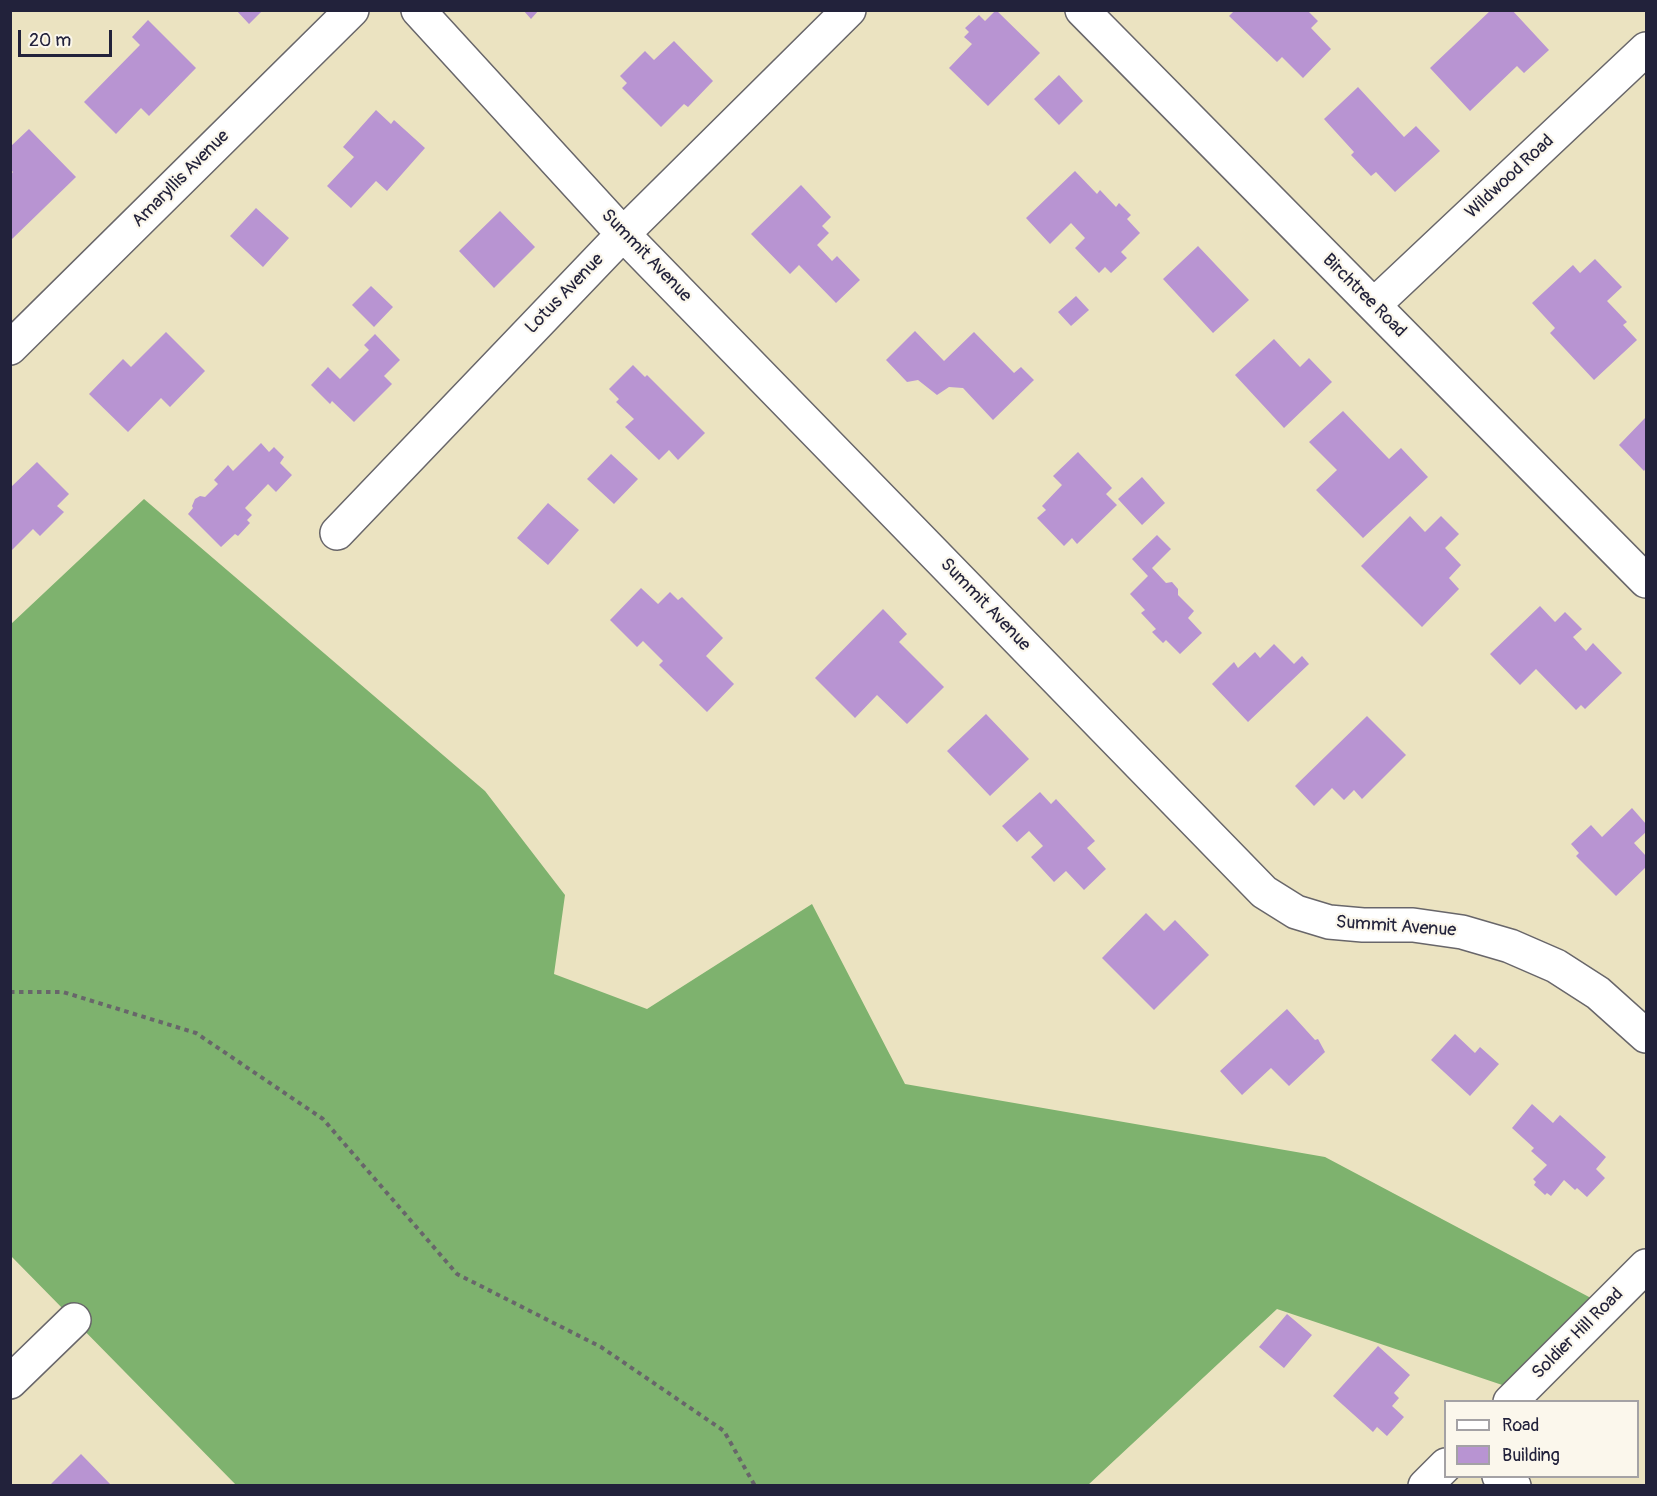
<!DOCTYPE html>
<style>
body{margin:0}
#map{position:relative;width:1657px;height:1496px;overflow:hidden;background:#ebe3c1;font-family:Pangolin,sans-serif}
canvas{display:block}
.frame{position:absolute;inset:0;border:12px solid #22223b;pointer-events:none}
.legend{position:absolute;left:1444px;top:1400px;width:195px;height:78px;box-sizing:border-box;background:#fbf7ec;border:2px solid #a4a2a5;margin:0;padding:8px 10px;list-style:none;font-size:18px;color:#22223b}
.legend li{display:flex;align-items:center;gap:12px;height:30px}
.legend b{width:30px;border:2px solid #a4a2a5}
.scale{position:absolute;left:18px;top:30px;width:94px;height:27px;box-sizing:border-box;border:3px solid #22223b;border-top:0;padding-left:8px;font-size:18px;line-height:21px;white-space:nowrap;color:#22223b;-webkit-text-stroke:4px #fbf7ec;paint-order:stroke}
</style>
<div id="map">
<canvas width="1657" height="1496"></canvas>
<div class="frame"></div>
<ul class="legend">
<li><b style="height:8px;background:#fff"></b>Road</li>
<li><b style="height:16px;background:#b894d2"></b>Building</li>
</ul>
<div class="scale">20 m</div>
</div>
<script>
const c = document.querySelector('canvas').getContext('2d');
c.lineJoin = 'round';
function fillPath(path, color) {
  c.fillStyle = color;
  c.fill(path, 'evenodd');
}
function toPath(rows) {
  const path = new Path2D();
  for (const r of rows) {
    path.moveTo(r[0], r[1]);
    for (let i = 2; i < r.length; i += 2) path.lineTo(r[i], r[i + 1]);
  }
  return path;
}
function trace(path, color, width, dash) {
  c.strokeStyle = color;
  c.lineWidth = width;
  c.lineCap = dash ? 'butt' : 'round';
  c.setLineDash(dash || []);
  c.stroke(path);
}
function write(font, color, halo, rows, align = 'center') {
  c.font = font + ' Pangolin,sans-serif';
  c.lineWidth = 4.5;
  c.setLineDash([]);
  c.textBaseline = 'middle';
  c.strokeStyle = halo;
  c.fillStyle = color;
  for (const [text, x, y, turn = 0] of rows) {
    c.save();
    c.translate(x, y);
    c.rotate((+turn || 0) * Math.PI / 180);
    c.textAlign = isNaN(turn) ? turn : align;
    if (halo) c.strokeText(text, 0, 0);
    c.fillText(text, 0, 0);
    c.restore();
  }
}
const forest = toPath([
 [144,499,485,791,565,895,554,974,647,1009,812,904,905,1084,1325,1157,1606,1306,1520,1391,1277,1309,1088,1485,237,1486,11,1256,11,624]
]);
const building = toPath([
 [236,10,263,10,249,24],
 [523,10,539,10,531,19],
 [996,10,1040,53,988,106,949,68,972,44,964,37,969,32,965,28,979,15,985,21],
 [1235,10,1307,10,1318,21,1311,28,1331,49,1303,78,1282,57,1277,62,1229,16],
 [1491,10,1512,10,1549,50,1524,73,1517,66,1470,111,1430,68],
 [148,20,196,68,149,116,141,108,116,134,84,102,140,45,132,37],
 [674,41,713,81,688,107,684,104,661,127,622,88,627,83,620,76,645,51,654,60],
 [1059,75,1083,101,1059,125,1034,99],
 [1358,87,1404,137,1416,126,1440,151,1395,192,1376,172,1371,176,1351,155,1354,152,1324,119],
 [376,110,391,124,394,120,425,148,387,191,376,181,351,208,327,186,354,157,343,147],
 [29,129,76,177,10,241,10,175,13,172,10,169,10,147],
 [1075,171,1097,194,1100,190,1116,207,1119,203,1131,215,1127,219,1140,233,1121,252,1127,258,1111,273,1105,267,1099,273,1075,248,1085,238,1071,223,1050,244,1026,218],
 [801,185,831,217,822,226,829,233,817,245,832,261,837,256,860,280,836,303,799,265,790,274,751,234],
 [256,208,289,238,263,267,230,236],
 [500,211,535,247,494,288,459,251],
 [1198,246,1249,300,1213,333,1163,279],
 [1595,259,1622,287,1607,301,1627,322,1623,325,1637,340,1594,380,1550,333,1555,328,1532,303,1573,265,1580,273],
 [371,286,393,307,374,327,352,305],
 [1076,296,1089,310,1071,326,1058,312],
 [915,331,944,361,974,332,1014,373,1021,367,1034,380,993,420,963,388,949,387,937,395,918,380,907,382,886,360],
 [166,332,205,371,170,407,161,398,128,432,89,394,123,359,131,367],
 [375,334,400,360,384,376,392,384,354,422,332,401,330,404,311,385,328,367,340,379,369,350,364,345],
 [1274,339,1300,367,1309,358,1332,382,1284,428,1235,375],
 [633,365,645,377,647,375,705,433,678,460,669,450,659,460,625,427,634,419,616,402,619,399,609,389],
 [1343,411,1389,459,1401,448,1428,477,1363,538,1316,490,1337,470,1309,442],
 [1646,417,1646,468,1644,471,1619,445],
 [261,443,269,452,274,447,284,457,280,463,292,475,276,492,268,484,245,508,252,515,247,520,250,523,238,536,235,534,221,547,188,514,193,508,192,506,195,499,200,496,205,497,218,484,214,480,228,465,233,471],
 [1078,452,1112,488,1106,494,1117,505,1077,544,1072,538,1064,546,1037,518,1046,510,1042,506,1062,485,1053,476],
 [611,454,638,479,614,504,587,479],
 [37,462,69,494,57,506,64,512,40,536,33,529,10,552,10,488],
 [1142,477,1165,503,1142,525,1118,499],
 [548,503,579,530,548,565,517,538],
 [1410,516,1425,532,1441,516,1459,534,1445,548,1461,565,1449,578,1459,589,1422,627,1361,566],
 [1157,535,1171,549,1152,568,1166,583,1172,582,1178,589,1178,595,1194,611,1188,618,1202,633,1180,654,1166,640,1163,643,1152,632,1156,629,1141,613,1145,610,1130,594,1148,576,1132,559],
 [641,588,658,604,670,592,678,600,682,597,723,638,706,656,734,684,707,712,659,665,663,661,643,641,637,647,610,620],
 [1540,606,1555,622,1565,612,1582,629,1573,637,1586,651,1593,643,1622,673,1585,709,1581,705,1576,710,1536,669,1520,685,1490,654],
 [883,609,907,634,899,642,944,687,907,724,877,695,855,718,815,678],
 [1274,644,1294,664,1302,656,1309,664,1248,722,1212,684,1234,662,1238,668,1255,652,1260,658],
 [986,714,1029,759,990,796,947,751],
 [1367,716,1406,755,1362,799,1354,790,1344,800,1332,788,1314,806,1295,786],
 [1040,792,1051,804,1056,799,1095,841,1087,848,1106,869,1084,890,1066,871,1054,882,1031,857,1043,846,1029,831,1017,842,1002,826],
 [1632,808,1646,824,1646,832,1634,843,1646,856,1646,867,1616,896,1576,856,1579,853,1571,844,1591,825,1602,837],
 [1146,913,1164,931,1175,920,1209,955,1154,1010,1102,958],
 [1287,1009,1315,1040,1318,1039,1325,1052,1289,1086,1271,1068,1242,1095,1220,1071],
 [1455,1034,1475,1053,1480,1047,1499,1064,1470,1096,1431,1060],
 [1532,1104,1553,1123,1560,1115,1606,1157,1596,1169,1605,1178,1587,1197,1577,1188,1575,1190,1564,1180,1551,1196,1547,1193,1545,1195,1534,1185,1536,1182,1533,1179,1547,1165,1531,1151,1534,1148,1512,1128],
 [1287,1314,1312,1335,1284,1368,1259,1347],
 [1378,1346,1410,1375,1394,1393,1399,1398,1392,1406,1404,1417,1387,1436,1377,1427,1373,1432,1333,1396],
 [81,1454,112,1486,49,1486]
]);
const path = toPath([
 [10,992,63,992,196,1033,323,1119,457,1274,601,1347,724,1431,755,1486]
]);
const minor = toPath([
 [418,10,623,234,1264,892,1296,912,1329,922,1363,925,1413,925,1462,932,1510,946,1556,966,1598,993,1646,1036],
 [1082,10,1646,581],
 [1374,305,1646,49],
 [10,348,352,10],
 [337,533,623,234,849,10],
 [10,1382,74,1320],
 [1510,1402,1646,1266],
 [1499,1476,1514,1486],
 [1425,1486,1446,1465]
]);
const streetNames = [
 ["Wildwood Road",1510,177,-43],
 ["Amaryllis Avenue",181,179,-45],
 ["Summit Avenue",646,256,46],
 ["Lotus Avenue",565,294,-46],
 ["Birchtree Road",1364,296,45],
 ["Summit Avenue",985,605,46],
 ["Summit Avenue",1396,927,4],
 ["Soldier Hill Road",1578,1334,-45]
];
fillPath(forest, '#7eb26e');
fillPath(building, '#b894d2');
trace(minor, '#68666a', 36);
trace(path, '#68666a', 4, [4.5, 4.5]);
trace(minor, '#fff', 33);
write('18px', '#22223b', '#fbf7ec', streetNames);
</script>
